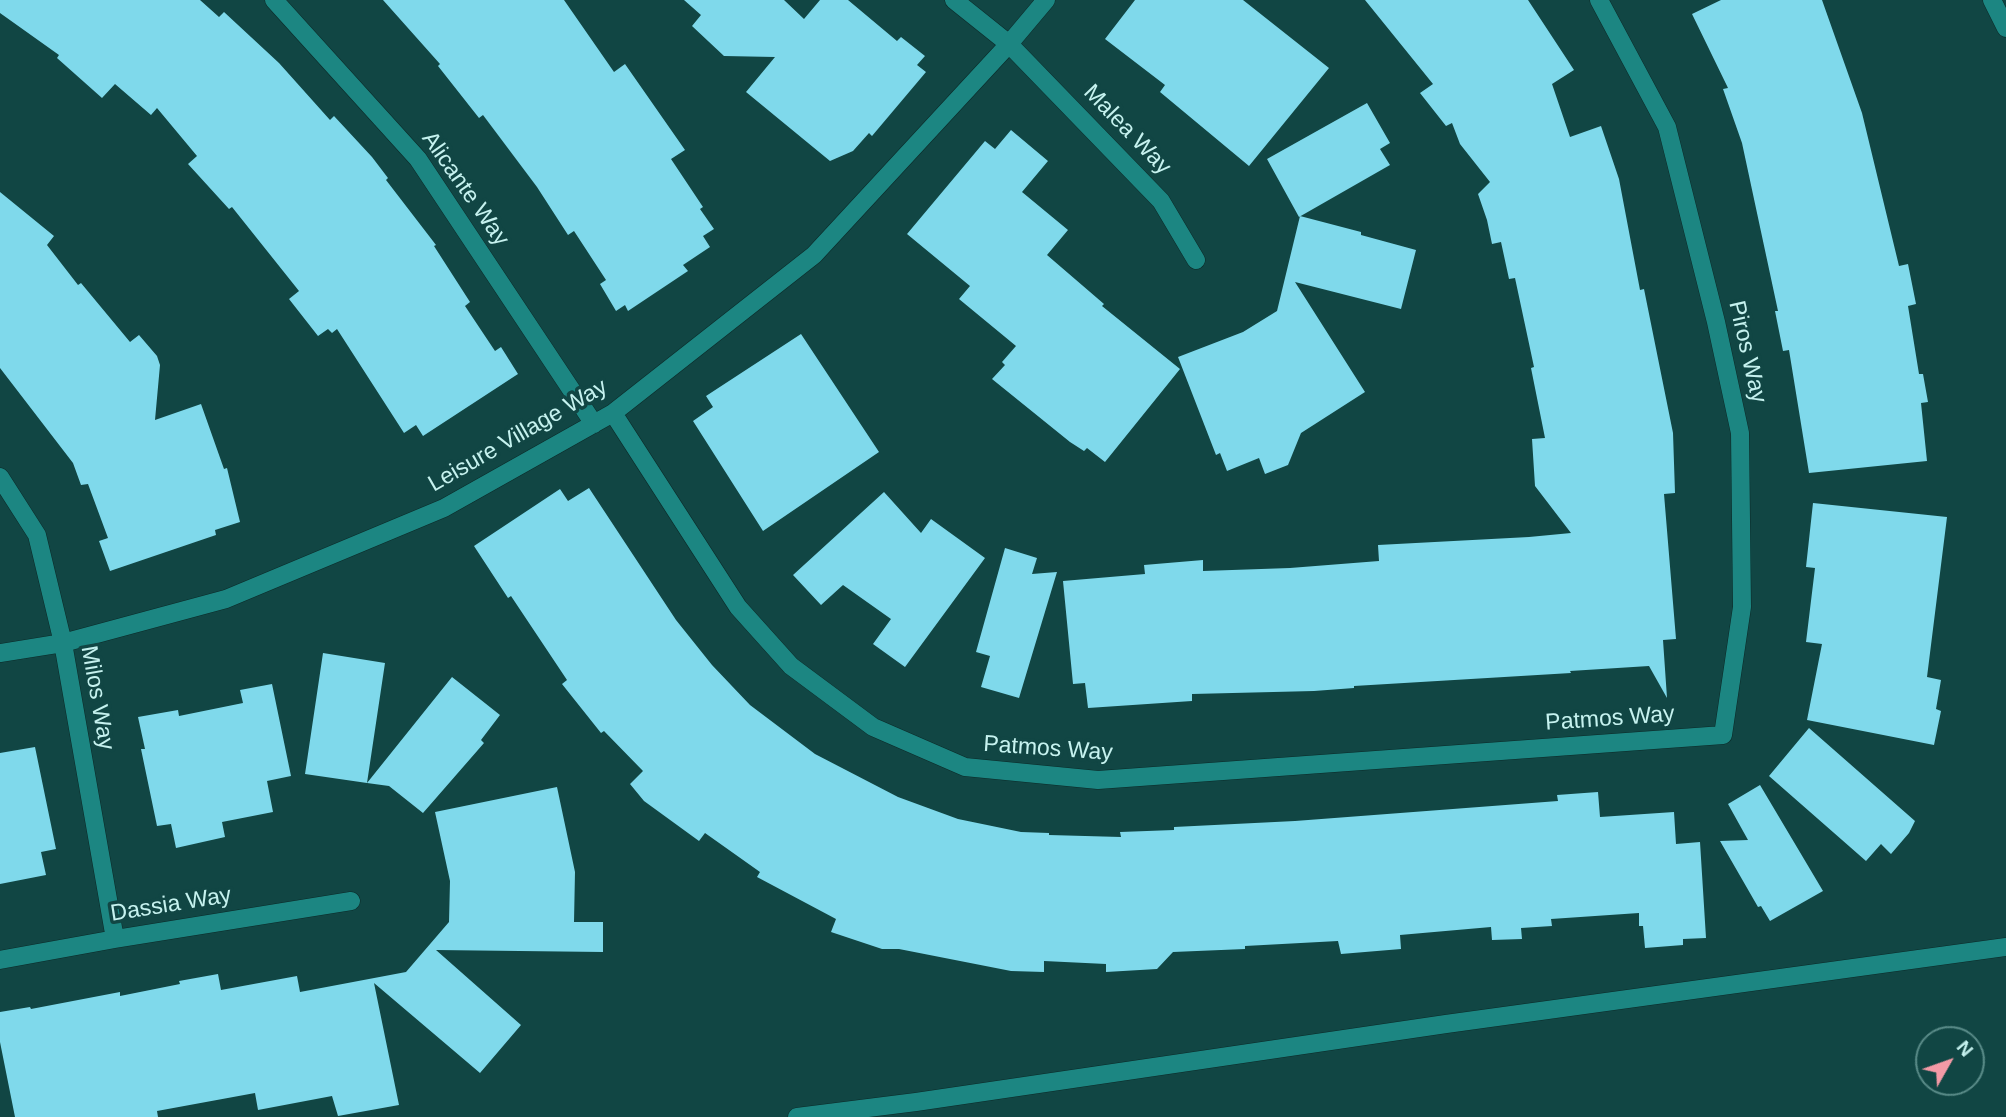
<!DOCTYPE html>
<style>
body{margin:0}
#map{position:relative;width:2006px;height:1117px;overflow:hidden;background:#114644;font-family:Arial,sans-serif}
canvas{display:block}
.north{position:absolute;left:1915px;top:1026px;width:70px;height:70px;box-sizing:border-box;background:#114644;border:2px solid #598b88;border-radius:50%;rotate:50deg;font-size:19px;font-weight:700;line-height:28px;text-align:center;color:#c6f2ef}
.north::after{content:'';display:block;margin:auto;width:24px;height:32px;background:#f49aa6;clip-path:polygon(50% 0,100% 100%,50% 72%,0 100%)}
</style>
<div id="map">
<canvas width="2006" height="1117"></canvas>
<div class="north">N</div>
</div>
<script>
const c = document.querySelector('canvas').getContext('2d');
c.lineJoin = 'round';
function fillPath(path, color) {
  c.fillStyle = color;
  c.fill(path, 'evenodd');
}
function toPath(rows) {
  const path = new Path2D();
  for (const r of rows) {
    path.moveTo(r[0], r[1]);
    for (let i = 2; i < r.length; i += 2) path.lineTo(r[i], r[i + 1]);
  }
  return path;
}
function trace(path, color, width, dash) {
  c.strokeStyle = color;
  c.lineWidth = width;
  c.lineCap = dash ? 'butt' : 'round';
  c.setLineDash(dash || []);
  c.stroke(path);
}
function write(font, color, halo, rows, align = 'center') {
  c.font = font + ' Arial,sans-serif';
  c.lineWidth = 7;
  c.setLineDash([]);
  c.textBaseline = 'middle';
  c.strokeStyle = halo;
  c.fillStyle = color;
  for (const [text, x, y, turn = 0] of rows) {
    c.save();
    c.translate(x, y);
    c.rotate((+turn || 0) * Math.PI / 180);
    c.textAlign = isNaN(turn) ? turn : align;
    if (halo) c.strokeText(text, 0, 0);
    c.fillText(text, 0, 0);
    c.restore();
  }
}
const building = toPath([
 [0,0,200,0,219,17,224,12,279,63,330,120,334,116,372,157,388,178,386,180,436,245,434,246,470,302,465,306,495,351,501,347,518,374,423,436,416,425,404,433,337,329,332,333,328,329,318,336,289,299,299,291,232,207,229,209,188,164,197,156,157,108,151,115,115,84,102,98,57,58,59,55,0,13],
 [383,0,564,0,614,72,625,64,685,150,671,159,703,207,700,209,714,229,703,236,710,247,683,265,688,271,628,311,625,305,616,311,600,284,606,280,574,231,568,235,537,187,483,115,479,118,438,66,440,64],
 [684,0,784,0,804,19,820,0,848,0,897,41,901,37,925,56,917,65,926,72,872,136,869,133,853,151,830,161,746,92,775,57,724,56,692,26,701,15],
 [1135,0,1243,0,1329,68,1249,166,1160,92,1165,85,1105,39],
 [1365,0,1528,0,1574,70,1552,84,1570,137,1601,126,1619,179,1640,290,1644,289,1673,433,1675,493,1664,494,1676,639,1663,640,1667,698,1649,666,1570,671,1571,673,1354,686,1354,688,1314,691,1192,694,1192,701,1088,708,1085,683,1073,684,1063,581,1145,574,1144,565,1203,560,1203,571,1290,568,1379,561,1378,545,1529,537,1571,533,1535,486,1532,439,1545,438,1531,368,1534,367,1515,278,1509,279,1501,242,1492,244,1487,220,1478,194,1490,182,1460,144,1452,123,1446,126,1420,93,1433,84],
 [1721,0,1822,0,1862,113,1899,266,1908,264,1916,304,1908,306,1919,374,1923,374,1928,402,1921,403,1927,461,1809,473,1789,350,1783,351,1775,311,1778,311,1742,143,1723,89,1728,88,1692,14],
 [1367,103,1390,143,1380,149,1390,165,1299,217,1267,159],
 [1011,130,1048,161,1022,192,1068,230,1047,255,1104,304,1102,306,1180,369,1105,462,1087,448,1084,451,1070,442,992,379,1005,365,1002,362,1016,346,959,299,970,286,907,234,985,141,995,149],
 [0,192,54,236,47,245,78,285,81,283,130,342,139,335,157,356,160,365,155,420,201,404,224,469,227,468,240,522,215,530,216,535,110,571,99,541,108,538,88,484,81,485,73,463,0,368],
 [1300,216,1361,232,1361,235,1416,250,1401,309,1295,282,1365,392,1301,433,1288,465,1265,474,1259,458,1227,471,1220,453,1216,455,1178,357,1243,332,1277,311],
 [801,334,879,452,763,531,693,421,713,407,706,396],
 [589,488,676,620,712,665,750,705,815,754,898,797,958,819,1021,832,1049,833,1049,835,1121,837,1120,832,1174,830,1174,827,1295,821,1558,801,1557,795,1598,792,1600,817,1674,812,1676,844,1700,842,1706,938,1683,939,1683,945,1645,948,1643,926,1639,926,1639,913,1551,919,1552,926,1521,928,1522,939,1492,940,1491,927,1400,935,1401,949,1341,954,1338,941,1245,946,1245,949,1173,952,1157,969,1106,972,1106,964,1044,961,1044,972,1011,971,899,949,882,949,831,932,836,919,757,877,760,872,705,833,699,841,644,801,630,784,643,771,604,731,601,733,562,684,567,680,511,596,508,598,474,546,560,489,568,501],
 [884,492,921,533,931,519,985,558,905,667,873,644,891,619,843,585,821,605,793,575],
 [1813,503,1947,517,1927,677,1941,680,1936,709,1941,711,1934,745,1807,720,1822,644,1806,642,1815,568,1806,567],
 [1005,548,1037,558,1032,574,1057,572,1019,698,981,687,990,656,976,652],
 [323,653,385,663,367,783,305,774],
 [452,677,500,715,481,740,484,743,423,813,389,786,367,783],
 [272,684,291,776,267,781,273,812,222,822,225,837,176,848,171,824,157,826,141,749,145,749,138,717,178,710,179,716,243,703,240,690],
 [1809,728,1915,821,1909,833,1891,854,1881,844,1866,861,1769,776],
 [35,747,56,849,41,852,46,875,0,884,0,753],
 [1760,785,1823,891,1770,921,1761,906,1758,907,1720,841,1748,840,1728,804],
 [557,787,575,872,574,922,603,922,603,952,436,950,521,1025,480,1073,374,983,399,1105,338,1116,332,1096,258,1110,255,1093,157,1111,158,1117,15,1117,0,1042,0,1012,30,1007,31,1009,120,992,120,996,180,984,179,981,218,974,221,990,297,976,300,992,406,972,449,922,450,881,435,812]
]);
const minor = toPath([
 [274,0,418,159,594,424],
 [954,0,1009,44,1161,201,1196,260],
 [1992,0,2006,28],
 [613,413,738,607,791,666,873,727,965,767,1098,780,1723,735,1742,607,1740,433,1716,322,1667,127,1599,0],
 [0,477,37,535,63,643,115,939],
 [0,653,63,643,226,599,444,508,613,413,814,255,1009,44,1046,0],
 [0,960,115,939,351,901],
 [797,1117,916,1102,1446,1024,2006,947]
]);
const streetNames = [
 ["Malea Way",1127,130,46],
 ["Alicante Way",465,189,55],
 ["Piros Way",1747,352,77],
 ["Leisure Village Way",518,436,-30],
 ["Milos Way",97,698,80],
 ["Patmos Way",1610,719,-4],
 ["Patmos Way",1048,749,4],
 ["Dassia Way",171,905,-9]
];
fillPath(building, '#7fd9eb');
trace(minor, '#0b2a28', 19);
trace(minor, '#1c8682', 18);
write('23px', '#c6f2ef', '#114644', streetNames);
</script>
